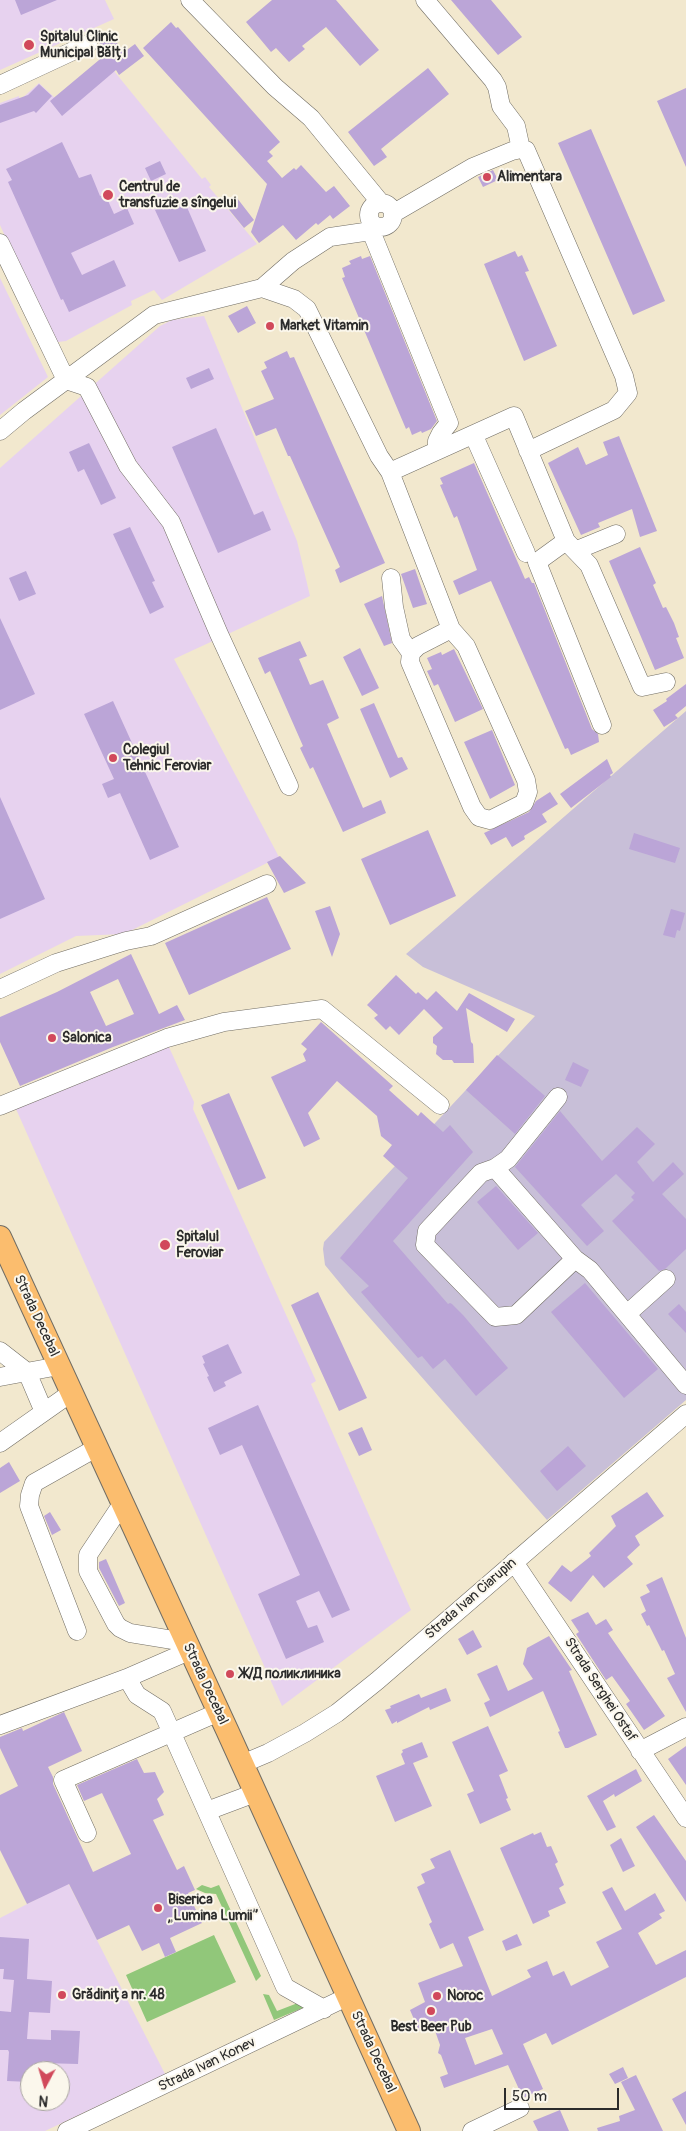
<!DOCTYPE html>
<meta charset="utf-8">
<style>
body{margin:0}
#map{position:relative;width:686px;height:2131px;overflow:hidden;background:#f2e8ce;font-family:Pangolin,sans-serif}
canvas{display:block}
.north{position:absolute;left:20px;top:2061px;width:50px;height:50px;box-sizing:border-box;background:#fbf7ec;border:1px solid #a8a59f;border-radius:50%;rotate:186deg;font-size:14px;font-weight:700;line-height:20px;text-align:center;color:#2b2b2b}
.north::after{content:'';display:block;margin:auto;width:18px;height:22px;background:#d1495b;clip-path:polygon(50% 0,100% 100%,50% 72%,0 100%)}
.scale{position:absolute;left:504px;top:2088px;width:115px;height:22px;box-sizing:border-box;border:2px solid #2b2b2b;border-top:0;padding-left:6px;font-size:15px;line-height:18px;white-space:nowrap;color:#2b2b2b;-webkit-text-stroke:4px #fbf7ec;paint-order:stroke}
</style>
<div id="map">
<canvas width="686" height="2131"></canvas>
<div class="north">N</div>
<div class="scale">50 m</div>
</div>
<script>
const c = document.querySelector('canvas').getContext('2d');
c.lineJoin = 'round';
function fillPath(path, color) {
  c.fillStyle = color;
  c.fill(path, 'evenodd');
}
function toPath(rows) {
  const path = new Path2D();
  for (const r of rows) {
    if (r.length === 3) {
      path.moveTo(r[0] + r[2], r[1]);
      path.arc(r[0], r[1], r[2], 0, 2 * Math.PI);
      continue;
    }
    path.moveTo(r[0], r[1]);
    for (let i = 2; i < r.length; i += 2) path.lineTo(r[i], r[i + 1]);
  }
  return path;
}
function trace(path, color, width, dash) {
  c.strokeStyle = color;
  c.lineWidth = width;
  c.lineCap = dash ? 'butt' : 'round';
  c.setLineDash(dash || []);
  c.stroke(path);
}
function write(font, color, halo, rows, align = 'center') {
  c.font = font + ' Pangolin,sans-serif';
  c.lineWidth = 4;
  c.setLineDash([]);
  c.textBaseline = 'middle';
  c.strokeStyle = halo;
  c.fillStyle = color;
  for (const [text, x, y, turn = 0] of rows) {
    c.save();
    c.translate(x, y);
    c.rotate((+turn || 0) * Math.PI / 180);
    c.textAlign = isNaN(turn) ? turn : align;
    if (halo) c.strokeText(text, 0, 0);
    c.fillText(text, 0, 0);
    c.restore();
  }
}
const built = toPath([
 [0,0,105,0,114,19,0,70],
 [114,71,202,179,205,177,211,185,209,187,257,244,162,300,154,290,131,301,132,305,66,341,58,342,50,337,0,225,0,103,19,96,20,100,39,83,55,98],
 [0,278,48,377,0,415],
 [204,316,297,541,310,596,174,659,279,857,124,934,76,936,0,974,0,468,160,326,172,320],
 [168,1045,194,1102,193,1109,316,1381,311,1384,411,1610,282,1706,16,1109],
 [68,1883,165,2074,45,2131,0,2131,0,1918],
 [30,2071,60,2071,60,2101,30,2101]
]);
const industrial = toPath([
 [686,711,686,1400,547,1520,348,1293,325,1265,323,1249,324,1242,535,1016,423,967,406,954]
]);
const green = toPath([
 [202,1885,211,1888,219,1885,261,1976,256,1981,216,1894,205,1893,196,1889],
 [214,1935,236,1982,147,2022,126,1975],
 [263,1994,269,1995,277,2011,303,2001,305,2007,274,2020]
]);
const building = toPath([
 [15,0,57,0,21,15],
 [272,0,336,0,379,50,360,66,326,27,302,46,305,49,289,62,276,48,271,52,246,22],
 [451,0,491,0,522,37,498,55],
 [171,22,176,28,178,27,280,142,269,152,273,156,267,161,282,178,294,168,296,170,301,165,326,192,334,186,350,206,333,219,330,215,318,225,316,223,296,240,283,225,259,243,251,232,267,184,143,48],
 [111,35,124,52,135,44,144,56,119,75,116,70,62,116,50,101,105,55,98,47,99,44],
 [428,68,449,94,381,149,387,157,374,166,348,132],
 [39,84,52,96,36,113,34,111,0,123,0,105,28,95],
 [686,88,686,167,657,101],
 [591,129,665,301,633,315,558,143],
 [62,142,79,178,91,174,100,196,105,194,114,214,127,208,134,224,71,253,82,275,114,260,126,286,69,312,63,299,61,300,8,182,12,180,6,169],
 [160,161,166,174,151,181,145,168],
 [493,170,498,180,483,187,478,177],
 [183,198,206,251,179,262,155,210],
 [237,198,254,220,244,228,226,206],
 [515,251,518,257,522,255,529,271,525,272,557,346,524,361,484,264],
 [361,256,362,259,370,256,437,421,431,429,422,433,421,431,412,435,409,427,406,429,342,278,345,277,342,268,351,264,349,261],
 [247,306,256,323,238,333,228,316],
 [287,351,290,358,294,357,385,563,340,583,335,570,340,567,290,456,288,456,276,428,256,436,245,411,274,399,261,371,267,368,264,362],
 [209,368,214,379,191,389,186,378],
 [216,428,254,515,263,511,271,530,218,553,172,447],
 [619,436,657,531,640,537,632,509,598,523,600,527,581,535,548,463,578,447,586,465,608,455,603,442],
 [89,443,116,498,101,505,84,469,78,472,69,452],
 [474,463,525,579,529,577,532,583,534,583,592,729,598,734,599,742,571,755,568,748,565,749,491,581,459,595,453,581,477,570,457,516,454,518,440,485,443,484,440,478],
 [130,527,155,581,152,582,164,607,150,614,113,534],
 [640,547,656,583,653,585,663,608,666,607,674,623,679,637,676,638,684,658,655,670,609,561],
 [415,569,427,604,413,608,401,574],
 [26,571,36,594,19,601,9,578],
 [382,596,392,643,384,646,364,604],
 [0,618,35,694,0,710],
 [300,641,307,656,299,659,310,685,323,680,339,718,327,724,363,808,381,800,386,813,343,832,313,767,310,769,300,748,303,746,270,671,265,674,258,658],
 [360,648,379,688,362,696,343,657],
 [454,649,483,709,455,722,438,684,434,686,427,671,432,669,427,658,441,652,442,655],
 [686,684,686,706,675,715,678,718,664,727,653,710,667,701,666,699],
 [113,701,179,847,150,860,120,793,108,798,102,784,114,779,84,714],
 [374,703,398,758,402,757,408,769,390,778,360,709],
 [492,730,515,785,490,799,464,742],
 [607,759,613,773,610,775,611,777,571,808,560,794],
 [550,792,558,804,542,814,547,822,524,836,525,839,512,847,506,837,491,845,484,833,529,812,536,801],
 [0,797,45,899,0,919],
 [428,830,456,896,390,925,361,859],
 [634,833,680,848,675,863,629,849],
 [280,856,306,883,284,893,267,862],
 [267,897,291,949,189,995,165,943],
 [330,906,340,934,332,957,315,911],
 [671,909,685,913,680,931,677,930,675,938,663,935],
 [131,954,159,1014,177,1005,185,1020,113,1047,20,1086,0,1042,0,1017,57,992],
 [118,979,134,1014,106,1026,90,992],
 [396,975,416,994,418,992,427,1000,436,991,457,1011,469,993,515,1019,507,1032,466,1008,471,1042,473,1044,474,1063,454,1063,452,1060,443,1060,436,1054,437,1046,433,1043,433,1037,443,1028,424,1009,399,1035,390,1026,386,1030,374,1018,378,1015,367,1005],
 [321,1022,393,1086,389,1090,418,1116,421,1112,443,1132,450,1125,473,1152,393,1241,448,1304,450,1303,452,1304,463,1315,508,1368,476,1396,445,1359,433,1369,422,1356,418,1358,361,1292,369,1286,340,1258,408,1178,383,1156,392,1145,381,1136,377,1116,337,1081,308,1113,320,1139,304,1147,271,1077,306,1061,303,1054,307,1049,301,1044],
 [497,1055,545,1096,515,1134,466,1090],
 [573,1062,589,1070,581,1087,565,1080],
 [229,1093,266,1178,238,1190,201,1105],
 [560,1111,602,1161,637,1127,655,1144,637,1162,653,1182,673,1162,684,1174,662,1194,686,1219,686,1249,665,1269,659,1271,612,1221,634,1200,631,1197,635,1193,616,1174,581,1205,604,1231,587,1246,515,1167],
 [496,1186,538,1233,518,1250,477,1202],
 [585,1283,658,1369,624,1398,551,1312],
 [318,1292,367,1398,339,1411,291,1305],
 [679,1304,686,1312,686,1333,668,1314],
 [228,1344,242,1373,224,1382,226,1386,214,1392,207,1377,209,1376,203,1364,205,1363,202,1356],
 [258,1405,350,1610,332,1618,319,1591,296,1601,308,1628,317,1625,324,1642,286,1659,258,1594,300,1575,242,1445,220,1455,208,1428],
 [362,1427,372,1450,359,1456,348,1433],
 [568,1446,586,1466,557,1491,540,1471],
 [9,1462,20,1481,0,1493,0,1468],
 [647,1492,664,1516,635,1536,640,1545,627,1557,633,1564,604,1588,593,1575,571,1602,548,1583,562,1565,571,1572,591,1556,589,1553,616,1526,611,1516],
 [50,1512,61,1530,52,1535,44,1516],
 [106,1559,125,1603,119,1606,99,1568,99,1562],
 [662,1577,686,1638,686,1712,667,1678,675,1674,664,1650,662,1651,649,1625,647,1626,641,1614,646,1611,640,1597,650,1592,646,1585],
 [588,1612,596,1625,606,1619,613,1630,608,1633,665,1716,644,1730,626,1704,630,1701,612,1676,606,1680,576,1634,579,1632,571,1620],
 [473,1630,482,1647,467,1655,458,1639],
 [549,1636,572,1670,569,1671,597,1735,568,1748,565,1748,558,1732,560,1731,543,1691,490,1717,484,1703,490,1700,477,1674,497,1665,508,1691,533,1679,523,1664,527,1648],
 [446,1688,451,1701,430,1710,429,1707,397,1723,397,1721,392,1724,385,1710,391,1708,390,1706,419,1694,421,1698],
 [64,1712,82,1751,48,1767,53,1777,53,1784,93,1872,131,1854,102,1793,84,1801,77,1785,137,1759,144,1773,155,1772,164,1792,157,1799,164,1815,153,1820,177,1870,184,1866,195,1890,188,1893,202,1923,170,1938,176,1952,165,1957,159,1943,142,1951,129,1925,97,1940,69,1884,27,1904,0,1850,0,1795,18,1786,0,1748,0,1737,22,1728,23,1731],
 [488,1726,508,1771,499,1775,508,1798,506,1799,511,1810,480,1824,467,1794,474,1791,452,1742],
 [422,1742,428,1757,413,1763,432,1806,395,1822,376,1776,405,1764,401,1754,403,1752,402,1750],
 [686,1746,686,1785,668,1759],
 [636,1769,642,1781,615,1797,614,1794,603,1801,616,1827,607,1831,587,1796],
 [654,1815,686,1861,686,1902,636,1827],
 [541,1832,547,1847,551,1846,558,1862,555,1864,564,1885,559,1888,566,1903,548,1911,550,1916,533,1924,500,1848,533,1833,534,1835],
 [621,1838,635,1866,623,1872,610,1845],
 [450,1850,484,1930,468,1937,492,1996,531,1977,527,1970,547,1961,553,1976,564,1971,571,1986,609,1967,596,1942,622,1929,602,1892,612,1887,625,1911,655,1893,665,1911,659,1914,662,1918,638,1933,656,1965,686,1950,686,1977,552,2045,546,2033,523,2044,543,2089,523,2098,508,2065,444,2088,440,2077,448,2074,441,2055,438,2053,440,2045,433,2025,419,2031,410,2010,425,2002,418,1983,463,1966,453,1943,440,1949,429,1924,432,1922,417,1887,425,1883,421,1874,435,1868,430,1859],
 [492,2029,503,2054,475,2065,465,2038],
 [517,1934,522,1945,506,1951,502,1941],
 [0,1937,29,1939,27,1979,52,1981,50,2013,29,2012,27,2039,51,2040,51,2030,80,2031,78,2064,41,2063,40,2071,30,2071,30,2082,7,2081,9,2052,8,2050,0,2050,0,2011,11,2012,14,1980,3,1979,4,1969,0,1969],
 [623,2067,628,2078,615,2084,609,2074],
 [636,2075,663,2131,598,2131,597,2128,620,2121,619,2116,635,2110,621,2082],
 [686,2091,686,2125,672,2099],
 [560,2110,569,2131,538,2131,533,2121]
]);
const minor = toPath([
 [190,0,275,87,311,118,380,202],
 [425,0,493,80,497,87,501,106,516,126,521,149],
 [0,85,88,44],
 [381,215,12],
 [394,213,473,167,512,151,521,149,526,150,624,376,628,393,614,410,528,451],
 [371,231,449,423,441,433,437,441,437,450],
 [0,243,66,380,87,387,128,466,171,522,219,634,289,786],
 [262,288,294,299,307,309,379,456,390,472,514,416,566,541,537,562,602,725],
 [0,431,24,411,154,315,262,288,293,261,330,237,371,231,377,227],
 [474,436,526,553],
 [390,472,451,629,466,646,526,780,528,792,524,803,490,820,479,817,472,807,410,662,411,653,418,646,451,629],
 [566,541,589,565,642,687,666,682],
 [577,550,616,534],
 [391,578,394,607,401,639,411,653],
 [0,989,56,963,126,941,151,936,267,884],
 [0,1106,167,1038,224,1022,322,1009,440,1105],
 [495,1168,575,1259,516,1315,495,1317,425,1245,427,1231,481,1173,495,1168],
 [495,1168,508,1159,558,1097],
 [575,1259,590,1270,686,1385],
 [627,1314,666,1279],
 [0,1351,27,1372,44,1412],
 [0,1377,59,1366],
 [0,1443,71,1393],
 [122,1504,88,1555,88,1571,116,1624,120,1628,130,1633,185,1642],
 [514,1562,686,1818],
 [77,1631,29,1506,30,1495,34,1483,96,1448],
 [127,1678,137,1695,162,1711,285,1987,324,2009],
 [0,1725,127,1678,189,1651],
 [640,1751,686,1727],
 [242,1764,268,1753,305,1733,337,1713,377,1681,686,1414],
 [207,1811,255,1793],
 [87,1833,63,1780,219,1712],
 [67,2131,347,1997],
 [472,2131,520,2108]
]);
const major = toPath([
 [0,1237,227,1730,409,2131]
]);
const markers = [
 [29,45,6,"#d1495b"],
 [487,177,5,"#d1495b"],
 [108,195,6,"#d1495b"],
 [270,326,5,"#d1495b"],
 [113,758,5,"#d1495b"],
 [52,1038,5,"#d1495b"],
 [165,1245,6,"#d1495b"],
 [230,1674,5,"#d1495b"],
 [158,1908,5,"#d1495b"],
 [62,1995,5,"#d1495b"],
 [437,1996,5,"#d1495b"],
 [431,2011,5,"#d1495b"]
];
const poiNames = [
 ["Spitalul Clinic",40,37],
 ["Municipal Bălți",40,53],
 ["Alimentara",497,177],
 ["Centrul de",119,187],
 ["transfuzie a sîngelui",119,203],
 ["Market Vitamin",280,326],
 ["Colegiul",123,750],
 ["Tehnic Feroviar",123,766],
 ["Salonica",62,1038],
 ["Spitalul",176,1237],
 ["Feroviar",176,1253],
 ["Ж/Д поликлиника",240,1674],
 ["Biserica",168,1900],
 ["„Lumina Lumii”",168,1916],
 ["Grădinița nr. 48",72,1995],
 ["Noroc",447,1996],
 ["Best Beer Pub",431,2027,"center"]
];
const streetNames = [
 ["Strada Decebal",36,1316,65],
 ["Strada Ivan Ciarupin",471,1599,-41],
 ["Strada Decebal",205,1684,65],
 ["Strada Serghei Ostaf",600,1690,57],
 ["Strada Decebal",373,2052,65],
 ["Strada Ivan Konev",207,2065,-26]
];
fillPath(built, '#e7d2ef');
fillPath(industrial, '#c8bfd8');
fillPath(green, '#91c77a');
fillPath(building, '#bba5d7');
trace(minor, '#716d64', 19);
trace(major, '#716d64', 24);
trace(minor, '#fff', 18);
trace(major, '#fbbd6e', 22);
for (const [x, y, r, color] of markers) {
  const dot = new Path2D();
  dot.arc(x, y, r, 0, 2 * Math.PI);
  c.fillStyle = color;
  c.fill(dot);
  trace(dot, '#fbf7ec', 2);
}
write('bold 14px', '#2b2b2b', '#fbf7ec', poiNames, 'left');
write('14px', '#2b2b2b', '#fbf7ec', streetNames);
</script>
